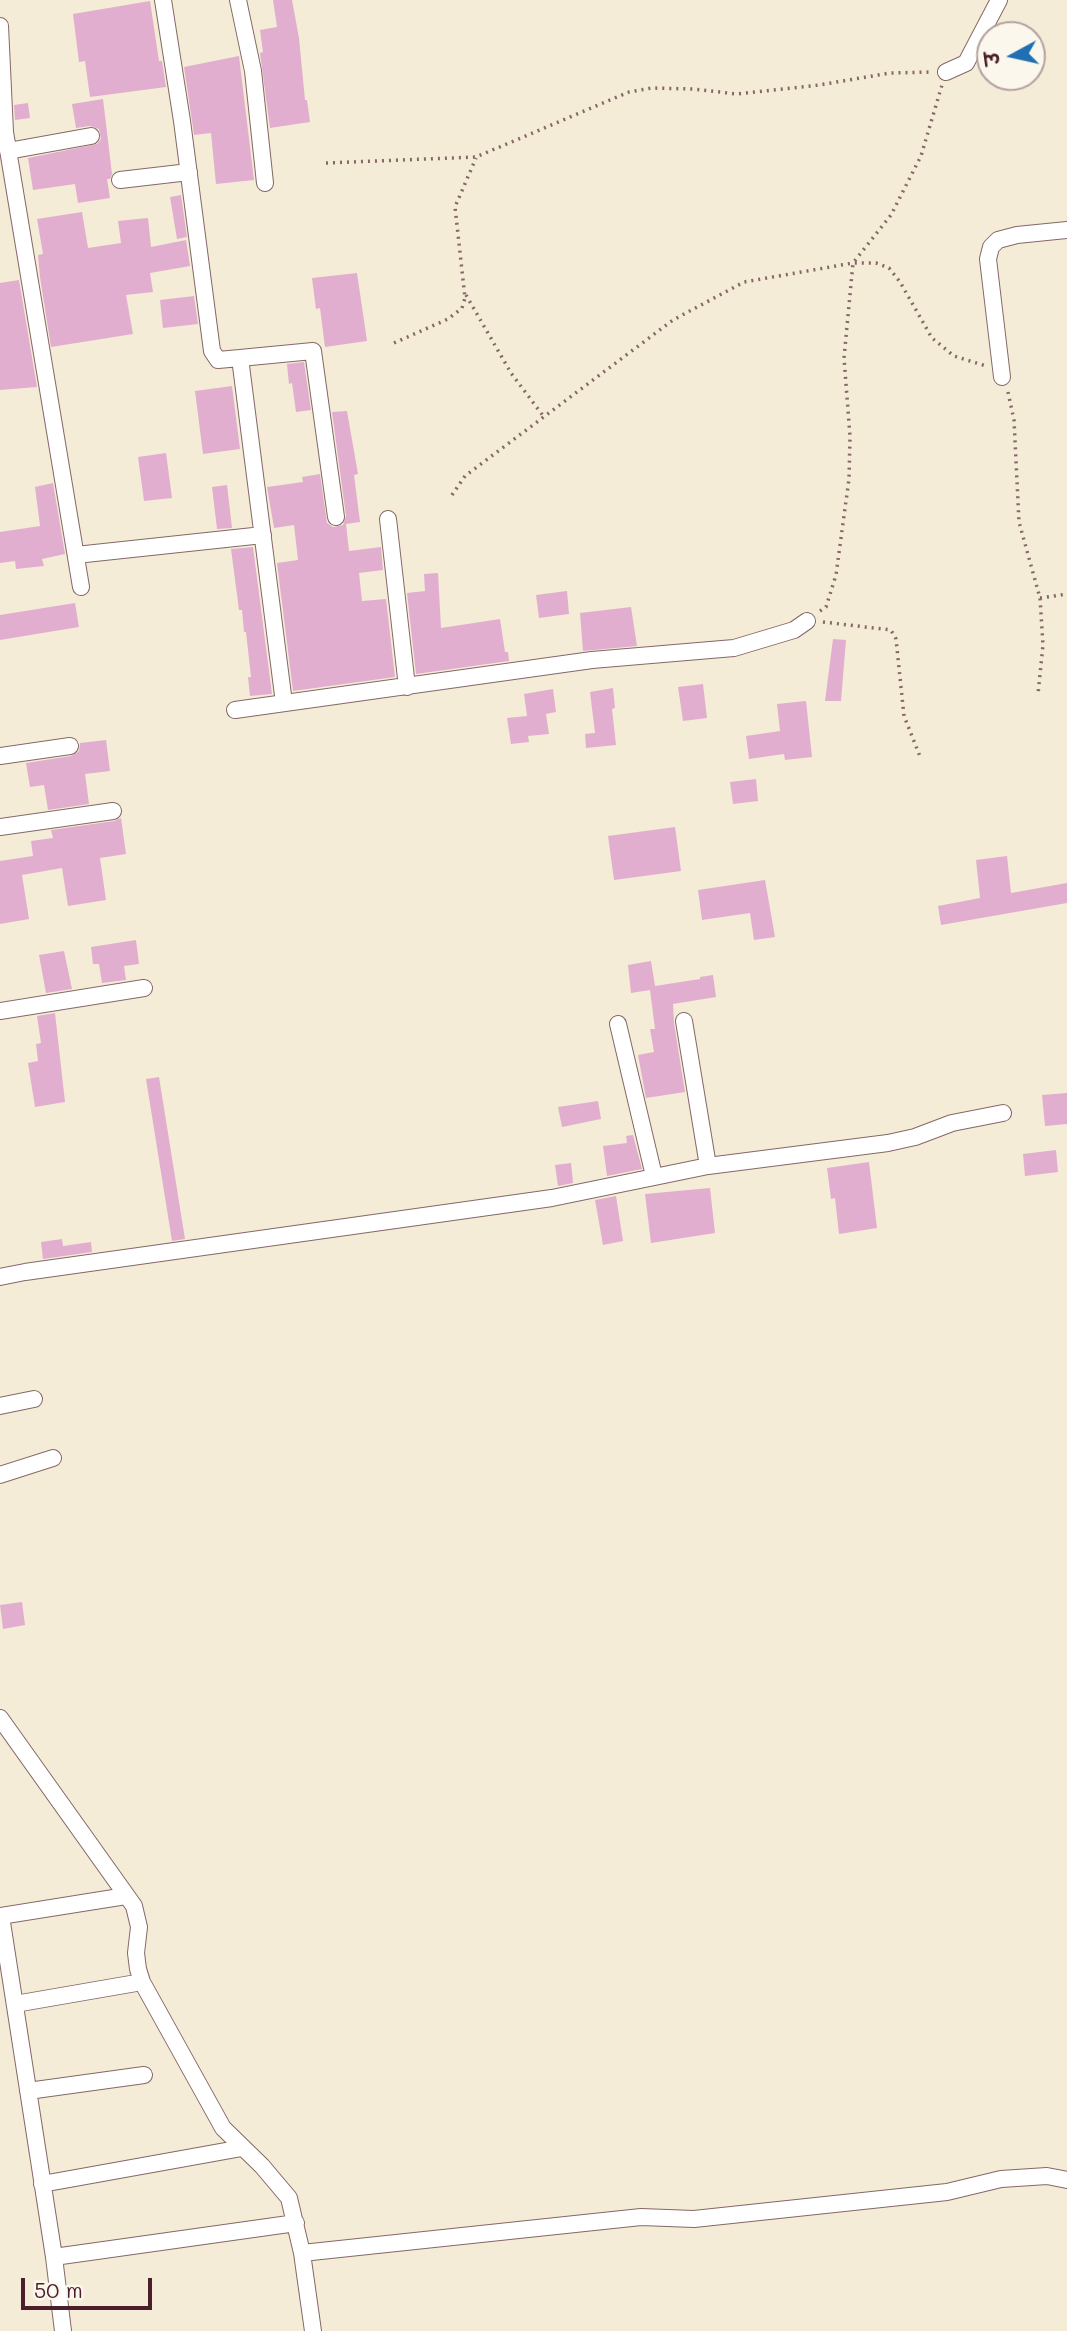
<!DOCTYPE html>
<meta charset="utf-8">
<style>
body{margin:0}
#map{position:relative;width:1067px;height:2331px;overflow:hidden;background:#f4ecd7;font-family:Mali,"Playpen Sans Deva",sans-serif}
canvas{display:block}
.north{position:absolute;left:976px;top:21px;width:70px;height:70px;box-sizing:border-box;background:#fbf7ec;border:2px solid #b4a19f;border-radius:50%;rotate:262deg;font-size:19px;font-weight:700;line-height:28px;text-align:center;color:#4a1f2b}
.north::after{content:'';display:block;margin:auto;width:24px;height:32px;background:#1f6fb2;clip-path:polygon(50% 0,100% 100%,50% 72%,0 100%)}
.scale{position:absolute;left:21px;top:2278px;width:131px;height:32px;box-sizing:border-box;border:4px solid #4a1f2b;border-top:0;padding-left:9px;font-size:21px;line-height:24px;white-space:nowrap;color:#4a1f2b;-webkit-text-stroke:5px #fbf7ec;paint-order:stroke}
</style>
<div id="map">
<canvas width="1067" height="2331"></canvas>
<div class="north">उ</div>
<div class="scale">50 m</div>
</div>
<script>
const c = document.querySelector('canvas').getContext('2d');
c.lineJoin = 'round';
function fillPath(path, color) {
  c.fillStyle = color;
  c.fill(path, 'evenodd');
}
function toPath(rows) {
  const path = new Path2D();
  for (const r of rows) {
    path.moveTo(r[0], r[1]);
    for (let i = 2; i < r.length; i += 2) path.lineTo(r[i], r[i + 1]);
  }
  return path;
}
function trace(path, color, width, dash) {
  c.strokeStyle = color;
  c.lineWidth = width;
  c.lineCap = dash ? 'butt' : 'round';
  c.setLineDash(dash || []);
  c.stroke(path);
}
const building = toPath([
 [273,0,292,0,299,38,305,100,307,100,310,122,270,128,260,53,263,52,260,30,277,27],
 [150,1,159,61,162,61,166,87,90,97,85,61,79,62,73,14],
 [239,56,254,180,216,184,211,133,194,135,184,67],
 [103,99,112,174,110,179,107,179,110,198,78,203,75,184,33,190,28,158,97,144,101,139,99,129,90,126,76,128,72,104],
 [28,103,30,118,15,120,14,105],
 [181,195,187,237,177,239,170,197],
 [82,212,88,248,121,243,118,221,148,218,151,247,186,240,190,266,150,273,153,292,126,295,133,334,51,347,40,277,38,255,43,254,37,219],
 [357,273,367,341,325,347,320,308,316,309,312,278],
 [19,280,37,387,0,390,0,283],
 [194,296,198,324,163,328,160,300],
 [304,362,311,410,296,412,292,383,289,384,287,364],
 [232,386,240,449,203,454,195,391],
 [347,411,358,474,354,475,360,522,346,524,349,551,381,547,383,570,359,573,362,601,386,599,395,677,293,691,277,563,298,560,294,525,274,528,267,487,303,482,302,477,320,474,327,523,333,527,343,525,346,516,332,412],
 [166,453,172,498,144,501,138,457],
 [53,483,65,554,42,559,44,566,16,569,15,561,0,563,0,532,40,526,35,487],
 [227,485,232,528,217,529,212,487],
 [253,547,272,694,250,696,248,677,251,677,246,632,244,632,242,610,239,610,231,549],
 [438,573,441,628,500,619,505,652,508,652,509,661,416,674,407,593,425,591,424,574],
 [567,591,569,614,539,618,536,595],
 [75,603,79,627,0,640,0,615],
 [631,607,637,646,583,651,580,613],
 [833,639,846,640,841,701,825,701],
 [703,684,707,718,683,721,678,687],
 [613,688,615,708,612,709,616,745,586,748,585,734,595,733,590,692],
 [553,689,556,712,546,714,549,734,528,736,529,742,511,744,507,718,527,716,524,694],
 [806,701,812,757,785,760,784,754,749,759,746,736,780,731,777,704],
 [106,740,110,771,85,774,89,804,48,810,44,785,30,787,26,763,71,756,79,751,80,743],
 [756,779,758,801,733,804,730,782],
 [121,818,126,854,100,858,106,900,68,906,62,868,22,875,29,919,0,924,0,861,33,856,31,841,53,838,51,830,114,821],
 [675,827,681,871,614,880,608,836],
 [1007,856,1011,893,1067,883,1067,903,941,925,938,906,980,898,976,860],
 [765,880,775,937,754,940,750,913,702,920,698,890],
 [136,940,139,964,124,966,126,980,102,983,99,964,93,964,91,947],
 [64,951,72,989,46,993,39,955],
 [651,961,655,986,700,979,700,977,713,975,716,997,673,1004,674,1023,685,1092,646,1098,638,1055,654,1052,650,1029,655,1029,650,990,631,993,628,965],
 [55,1013,65,1102,35,1107,28,1063,38,1061,36,1044,41,1043,37,1016],
 [159,1077,185,1239,172,1241,146,1079],
 [1067,1093,1067,1124,1045,1126,1042,1095],
 [598,1101,601,1119,562,1127,558,1107],
 [633,1135,642,1169,607,1176,603,1146,627,1143,626,1136],
 [1056,1150,1058,1172,1025,1176,1023,1154],
 [869,1162,877,1228,839,1234,835,1198,831,1199,827,1168],
 [571,1163,573,1183,558,1186,555,1165],
 [710,1188,715,1233,651,1243,645,1194],
 [616,1196,623,1241,603,1245,595,1200],
 [62,1239,63,1246,91,1242,92,1252,43,1259,41,1242],
 [22,1602,25,1625,3,1629,0,1605]
]);
const path = toPath([
 [326,163,476,157,629,92,652,88,693,89,737,94,819,85,890,73,932,72],
 [466,295,511,373,544,417],
 [394,343,448,319,462,308,465,298,455,207,476,158],
 [1008,392,1014,420,1019,522,1040,598,1043,645,1038,694],
 [452,495,465,476,673,320,744,282,853,263,876,263,889,268,900,282,932,338,954,356,986,366],
 [1040,598,1067,594],
 [820,611,826,607,836,575,849,479,850,436,844,358,853,263,891,215,921,156,942,85],
 [823,622,891,630,896,639,904,716,921,759]
]);
const minor = toPath([
 [163,0,182,121,212,351,218,360,240,358,284,703],
 [238,0,253,71,265,183],
 [0,26,5,132,81,587],
 [946,72,966,63,999,0],
 [8,151,91,136],
 [120,180,189,172],
 [240,358,313,351,336,517],
 [1002,377,988,259,991,247,998,240,1017,235,1067,230],
 [388,519,407,687],
 [76,555,263,535],
 [235,710,592,660,734,648,794,630,807,621],
 [0,756,70,746],
 [0,827,113,811],
 [0,1011,144,988],
 [684,1021,708,1166],
 [618,1024,654,1176],
 [0,1277,25,1272,552,1198,708,1166,888,1143,915,1137,952,1123,1003,1113],
 [0,1406,34,1399],
 [0,1475,53,1458],
 [0,1718,134,1906,139,1927,136,1953,138,1969,142,1982,223,2128,262,2166,289,2198,302,2253,313,2331],
 [0,1916,126,1896],
 [1,1916,54,2257,63,2331],
 [15,2004,142,1982],
 [28,2091,144,2075],
 [42,2184,242,2148],
 [302,2253,641,2217,694,2219,947,2192,1001,2179,1047,2176,1067,2180],
 [54,2257,296,2223]
]);
fillPath(building, '#e2aecf');
trace(minor, '#866767', 18);
trace(path, '#866767', 3.5, [2, 5]);
trace(minor, '#fff', 16);
</script>
